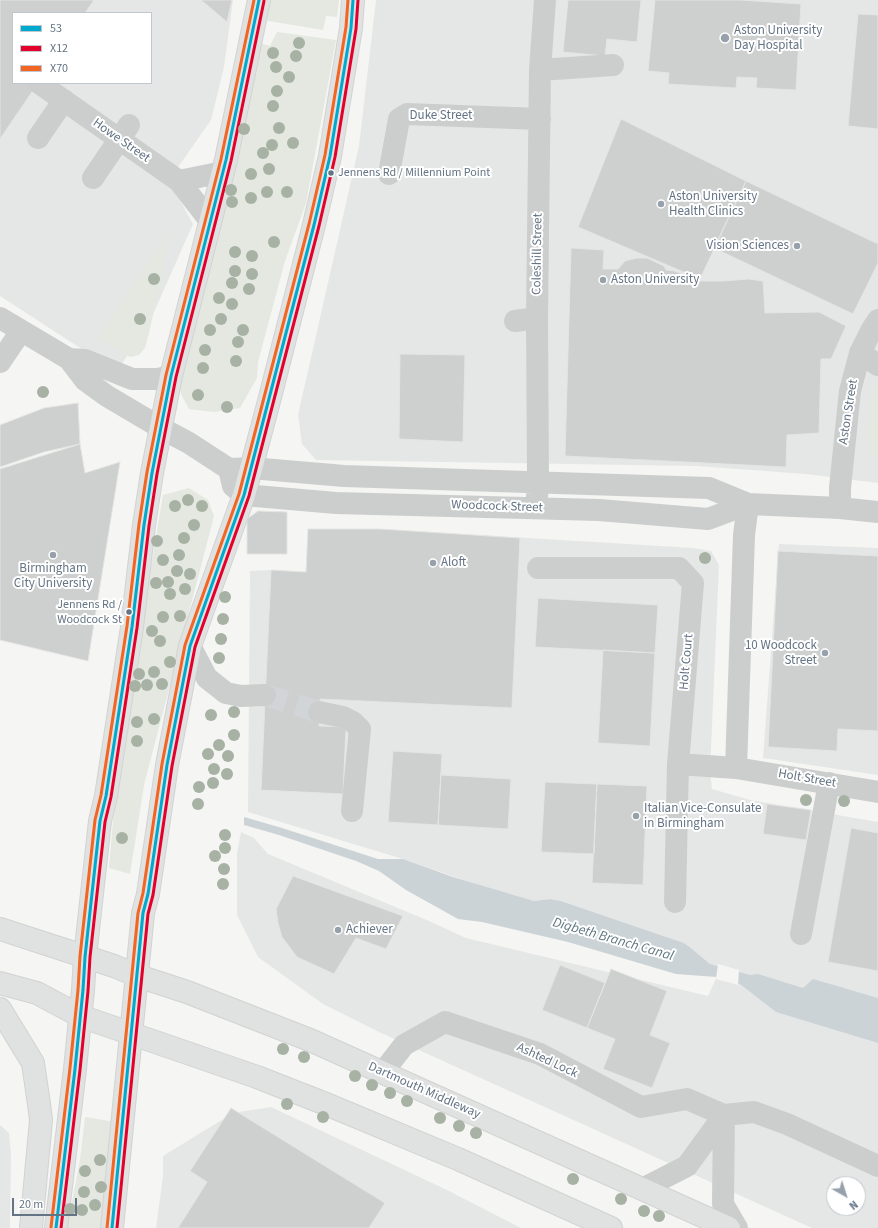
<!DOCTYPE html>
<style>
body{margin:0}
#map{position:relative;width:878px;height:1228px;overflow:hidden;background:#f5f5f3;font-family:"Source Sans 3",sans-serif}
canvas{display:block}
.legend{position:absolute;left:12px;top:12px;width:140px;height:72px;box-sizing:border-box;background:#fff;border:1px solid #c1c7ce;margin:0;padding:5px 7px;list-style:none;font-size:12px;color:#647484}
.legend li{display:flex;align-items:center;gap:8px;height:20px}
.legend b{width:20px;border:1px solid #c1c7ce}
.north{position:absolute;left:826px;top:1176px;width:40px;height:40px;box-sizing:border-box;background:#fff;border:1px solid #c1c7ce;border-radius:50%;rotate:141deg;font-size:11px;font-weight:700;line-height:16px;text-align:center;color:#647484}
.north::after{content:'';display:block;margin:auto;width:14px;height:18px;background:#97a1ab;clip-path:polygon(50% 0,100% 100%,50% 72%,0 100%)}
.scale{position:absolute;left:12px;top:1198px;width:65px;height:18px;box-sizing:border-box;border:2px solid #647484;border-top:0;padding-left:5px;font-size:12px;line-height:14px;white-space:nowrap;color:#647484;-webkit-text-stroke:3px #fff;paint-order:stroke}
</style>
<div id="map">
<canvas width="878" height="1228"></canvas>
<ul class="legend">
<li><b style="height:5px;background:#00a9ce"></b>53</li>
<li><b style="height:5px;background:#e4002b"></b>X12</li>
<li><b style="height:5px;background:#f26522"></b>X70</li>
</ul>
<div class="north">N</div>
<div class="scale">20 m</div>
</div>
<script>
const c = document.querySelector('canvas').getContext('2d');
c.lineJoin = 'round';
function fillPath(path, color) {
  c.fillStyle = color;
  c.fill(path, 'evenodd');
}
function toPath(rows) {
  const path = new Path2D();
  for (const r of rows) {
    path.moveTo(r[0], r[1]);
    for (let i = 2; i < r.length; i += 2) path.lineTo(r[i], r[i + 1]);
  }
  return path;
}
function trace(path, color, width, dash) {
  c.strokeStyle = color;
  c.lineWidth = width;
  c.lineCap = dash ? 'butt' : 'round';
  c.setLineDash(dash || []);
  c.stroke(path);
}
function write(font, color, halo, rows, align = 'center') {
  c.font = font + ' "Source Sans 3",sans-serif';
  c.lineWidth = 4;
  c.setLineDash([]);
  c.textBaseline = 'middle';
  c.strokeStyle = halo;
  c.fillStyle = color;
  for (const [text, x, y, turn = 0] of rows) {
    c.save();
    c.translate(x, y);
    c.rotate((+turn || 0) * Math.PI / 180);
    c.textAlign = isNaN(turn) ? turn : align;
    if (halo) c.strokeText(text, 0, 0);
    c.fillText(text, 0, 0);
    c.restore();
  }
}
const built = toPath([
 [0,0,233,0,224,67,211,120,169,180,193,224,154,312,117,372,0,296],
 [13,13,151,13,151,83,13,83],
 [376,0,878,0,878,483,806,474,696,466,316,460,302,444,298,415,359,146],
 [308,529,380,529,693,548,711,551,719,565,710,772,712,789,750,800,878,822,878,1228,812,1228,379,1032,323,1004,258,957,237,915,237,853,241,832,254,838,268,854,429,921,466,938,708,996,720,970,710,964,691,948,684,943,561,901,550,899,534,901,487,888,403,859,248,812,250,571,271,570,306,572],
 [834,1184,858,1184,858,1208,834,1208],
 [779,544,878,548,878,775,763,758],
 [271,1107,447,1190,521,1228,156,1228,163,1176,163,1156,233,1113],
 [0,1125,9,1133,11,1154,10,1228,0,1228]
]);
const green = toPath([
 [269,0,339,0,337,17,326,16,323,30,263,20],
 [277,32,336,40,306,203,285,261,258,362,257,378,240,408,214,412,189,409,181,394,179,382,256,42,270,46],
 [168,232,164,266,149,333,145,348,139,355,130,357,97,339],
 [876,380,878,381,878,460,870,451,867,440,867,423],
 [189,488,208,500,214,516,144,785,130,874,109,868,118,764,163,495],
 [85,1117,116,1122,104,1228,67,1228,80,1160]
]);
const water = toPath([
 [244,817,282,828,378,859,403,859,453,877,534,901,550,899,561,901,684,943,691,948,710,964,750,975,758,974,803,988,813,979,878,998,878,1043,776,1012,740,984,716,977,676,974,568,942,482,922,458,919,406,890,379,871,356,861,279,835,244,825]
]);
const pier = toPath([
 [718,964,739,970,738,985,716,979]
]);
const building = toPath([
 [0,0,94,0,85,13,13,13,13,83,38,83,0,139,0,0],
 [201,0,232,0,227,22,201,0],
 [568,0,641,0,637,42,607,39,605,56,563,52,568,0],
 [655,0,741,0,801,4,796,90,756,88,757,78,737,77,736,88,668,84,669,73,648,71,655,0],
 [858,14,878,15,878,129,848,126,858,14],
 [621,119,746,181,700,279,578,227,621,119],
 [746,181,878,244,878,263,853,314,714,248,746,181],
 [571,248,604,250,603,269,618,269,625,261,637,258,647,258,664,266,666,270,675,271,684,275,685,281,723,281,749,279,763,281,765,313,819,312,846,326,831,359,821,359,819,433,787,435,786,467,565,456,571,248],
 [400,354,465,355,463,442,399,439,400,354],
 [78,403,80,444,44,452,0,467,0,425,44,408,78,403],
 [80,444,85,473,120,462,88,661,0,640,0,469,80,444],
 [258,511,287,512,287,554,247,554,247,519,258,511],
 [308,529,380,529,520,538,512,708,320,699,319,726,346,727,343,794,261,790,271,570,306,572,308,529],
 [778,551,878,556,878,731,838,729,837,751,768,747,778,551],
 [538,598,658,605,655,653,535,647,538,598],
 [603,650,655,653,650,746,598,743,603,650],
 [393,751,442,754,438,825,388,822,393,751],
 [441,775,511,779,508,829,438,825,441,775],
 [545,782,597,784,594,854,541,852,545,782],
 [597,784,647,786,643,885,592,883,597,784],
 [767,804,811,810,806,840,763,834,767,804],
 [851,828,878,833,878,971,828,962,851,828],
 [293,876,403,916,386,949,356,938,334,974,297,957,282,937,278,923,276,909,293,876],
 [560,965,605,983,587,1028,542,1010,560,965],
 [611,969,667,991,650,1035,670,1043,652,1088,603,1069,615,1039,587,1028,611,969],
 [231,1108,385,1203,369,1228,178,1228,207,1182,190,1171,231,1108]
]);
const minorTunnel = toPath([
 [265,695,319,712]
]);
const minor = toPath([
 [540,70,613,65],
 [39,83,179,181,210,221],
 [38,138,64,100],
 [389,174,399,119,407,114,540,119],
 [93,178,129,125],
 [179,181,223,172],
 [0,318,69,359,85,380,107,396,161,428,189,443,229,469,251,468,344,476,709,488,748,504,840,508,878,512],
 [515,321,537,318],
 [860,353,878,365],
 [69,359,85,360,132,379,158,379,171,376],
 [0,362,21,331],
 [229,469,233,486,244,495,336,503,599,510,708,519,748,504],
 [537,497,538,483,537,318,540,70,545,0],
 [840,508,840,488,850,391,860,353,872,329,878,320],
 [538,568,679,568,693,583,678,764,675,902],
 [190,646,207,678,226,693,241,696,265,695],
 [319,712,343,717,353,722,360,729,352,811],
 [678,764,736,768,878,792],
 [736,768,744,535,748,504],
 [801,934,829,783],
 [383,1072,404,1045,445,1022,540,1054,641,1107,687,1099,724,1115,754,1112,787,1124,878,1166],
 [642,1189,687,1166,724,1115,723,1204,737,1228]
]);
const major = toPath([
 [56,1228,75,1069,83,990,85,957,100,821,106,796,132,627,144,525,152,473,171,376,226,160,259,0],
 [112,1228,143,913,148,894,167,765,190,646,244,495,268,405,314,225,330,156,351,28,353,0]
]);
const highway = toPath([
 [0,929,114,966,138,976,187,992,310,1040,729,1228],
 [0,983,37,993,80,1016,257,1077,326,1104,458,1159,611,1228],
 [0,1009,33,1063,39,1104,41,1120,31,1228]
]);
const bus1 = toPath([
 [56,1228,75,1069,83,990,85,957,100,821,106,796,132,627,144,525,152,473,171,376,226,160,259,0],
 [112,1228,143,913,148,894,167,765,190,646,244,495,314,225,330,156,351,28,353,0]
]);
const bus2 = toPath([
 [61,1228,80,1070,88,991,90,957,105,822,111,797,137,628,149,526,157,474,176,377,231,161,264,1],
 [117,1228,148,914,153,895,172,766,195,647,249,496,319,226,335,157,356,29,358,0]
]);
const bus3 = toPath([
 [51,1227,70,1068,78,990,80,956,95,820,101,795,127,626,139,524,147,472,166,375,221,159,254,0],
 [107,1228,138,913,143,893,162,764,185,645,239,494,309,224,325,155,346,27,348,0]
]);
const trees = [
 [299,43],
 [273,53],
 [296,56],
 [276,67],
 [289,77],
 [277,91],
 [273,106],
 [279,128],
 [244,129],
 [293,143],
 [272,145],
 [263,153],
 [269,169],
 [251,174],
 [231,190],
 [267,192],
 [287,192],
 [251,198],
 [232,202],
 [274,242],
 [235,252],
 [252,256],
 [235,271],
 [252,274],
 [154,279],
 [232,283],
 [249,289],
 [219,298],
 [232,304],
 [140,319],
 [221,319],
 [210,330],
 [243,330],
 [238,342],
 [205,350],
 [236,361],
 [203,368],
 [43,392],
 [198,395],
 [227,407],
 [188,500],
 [175,506],
 [202,506],
 [194,525],
 [184,538],
 [157,541],
 [179,555],
 [705,558],
 [163,560],
 [177,571],
 [190,574],
 [168,582],
 [156,583],
 [185,589],
 [170,594],
 [225,597],
 [180,616],
 [163,617],
 [223,619],
 [152,631],
 [221,639],
 [160,641],
 [219,658],
 [170,662],
 [154,672],
 [139,674],
 [162,684],
 [147,685],
 [135,686],
 [234,712],
 [211,715],
 [154,719],
 [137,722],
 [234,735],
 [137,741],
 [219,745],
 [208,754],
 [228,756],
 [214,769],
 [227,774],
 [213,783],
 [199,787],
 [806,800],
 [844,801],
 [198,804],
 [225,835],
 [122,838],
 [225,848],
 [215,856],
 [224,869],
 [223,884],
 [283,1049],
 [304,1057],
 [355,1076],
 [372,1085],
 [390,1093],
 [407,1101],
 [287,1104],
 [323,1117],
 [440,1118],
 [459,1126],
 [476,1133],
 [100,1160],
 [85,1171],
 [573,1179],
 [101,1187],
 [84,1192],
 [621,1199],
 [95,1205],
 [70,1209],
 [82,1210],
 [644,1211],
 [659,1216]
];
const markers = [
 [725,38,5,"#97a1ab"],
 [331,173,3.5,"#647484"],
 [661,204,4,"#97a1ab"],
 [797,246,4,"#97a1ab"],
 [603,280,4,"#97a1ab"],
 [53,555,4,"#97a1ab"],
 [433,563,4,"#97a1ab"],
 [129,612,3.5,"#647484"],
 [825,653,4,"#97a1ab"],
 [636,816,4,"#97a1ab"],
 [338,930,4,"#97a1ab"]
];
const busNames = [
 ["Jennens Rd / Millennium Point",338,173],
 ["Jennens Rd /",122,605,"right"],
 ["Woodcock St",122,620,"right"]
];
const poiNames = [
 ["Aston University",734,31],
 ["Day Hospital",734,46],
 ["Aston University",669,197],
 ["Health Clinics",669,212],
 ["Vision Sciences",789,246,"right"],
 ["Aston University",611,280],
 ["Aloft",441,563],
 ["Birmingham",53,569,"center"],
 ["City University",53,584,"center"],
 ["10 Woodcock",817,646,"right"],
 ["Street",817,661,"right"],
 ["Italian Vice-Consulate",644,809],
 ["in Birmingham",644,824],
 ["Achiever",346,930]
];
const streetNames = [
 ["Duke Street",441,116],
 ["Howe Street",121,141,35],
 ["Coleshill Street",538,254,-89],
 ["Aston Street",849,412,-81],
 ["Woodcock Street",497,507,2],
 ["Holt Court",687,662,-85],
 ["Holt Street",807,779,10],
 ["Ashted Lock",547,1061,25],
 ["Dartmouth Middleway",424,1091,24]
];
const waterNames = [
 ["Digbeth Branch Canal",613,940,16]
];
fillPath(built, '#e5e7e6');
fillPath(green, '#e4e8e1');
fillPath(water, '#ccd3d6');
fillPath(pier, '#f5f5f3');
fillPath(building, '#cecfcf');
trace(building, '#e4e4e3', 1);
trace(minorTunnel, '#d1d5d7', 22, [22, 11]);
trace(major, '#d2d3d2', 24);
trace(highway, '#d1d2d2', 24);
trace(minor, '#cccece', 22);
trace(major, '#e0e1e1', 22);
trace(highway, '#e0e1e1', 22);
trace(bus1, '#00a9ce', 3);
trace(bus2, '#e4002b', 3);
trace(bus3, '#f26522', 3);
c.fillStyle = '#a7b2a4';
for (const [x, y] of trees) {
  c.beginPath();
  c.arc(x, y, 6, 0, 2 * Math.PI);
  c.fill();
}
for (const [x, y, r, color] of markers) {
  const dot = new Path2D();
  dot.arc(x, y, r, 0, 2 * Math.PI);
  c.fillStyle = color;
  c.fill(dot);
  trace(dot, '#fff', 1.5);
}
write('12px', '#647484', '#fff', busNames, 'left');
write('13px', '#647484', '#fff', poiNames, 'left');
write('13px', '#647484', '#fff', streetNames);
write('italic 14px', '#607781', '#fff', waterNames);
</script>
